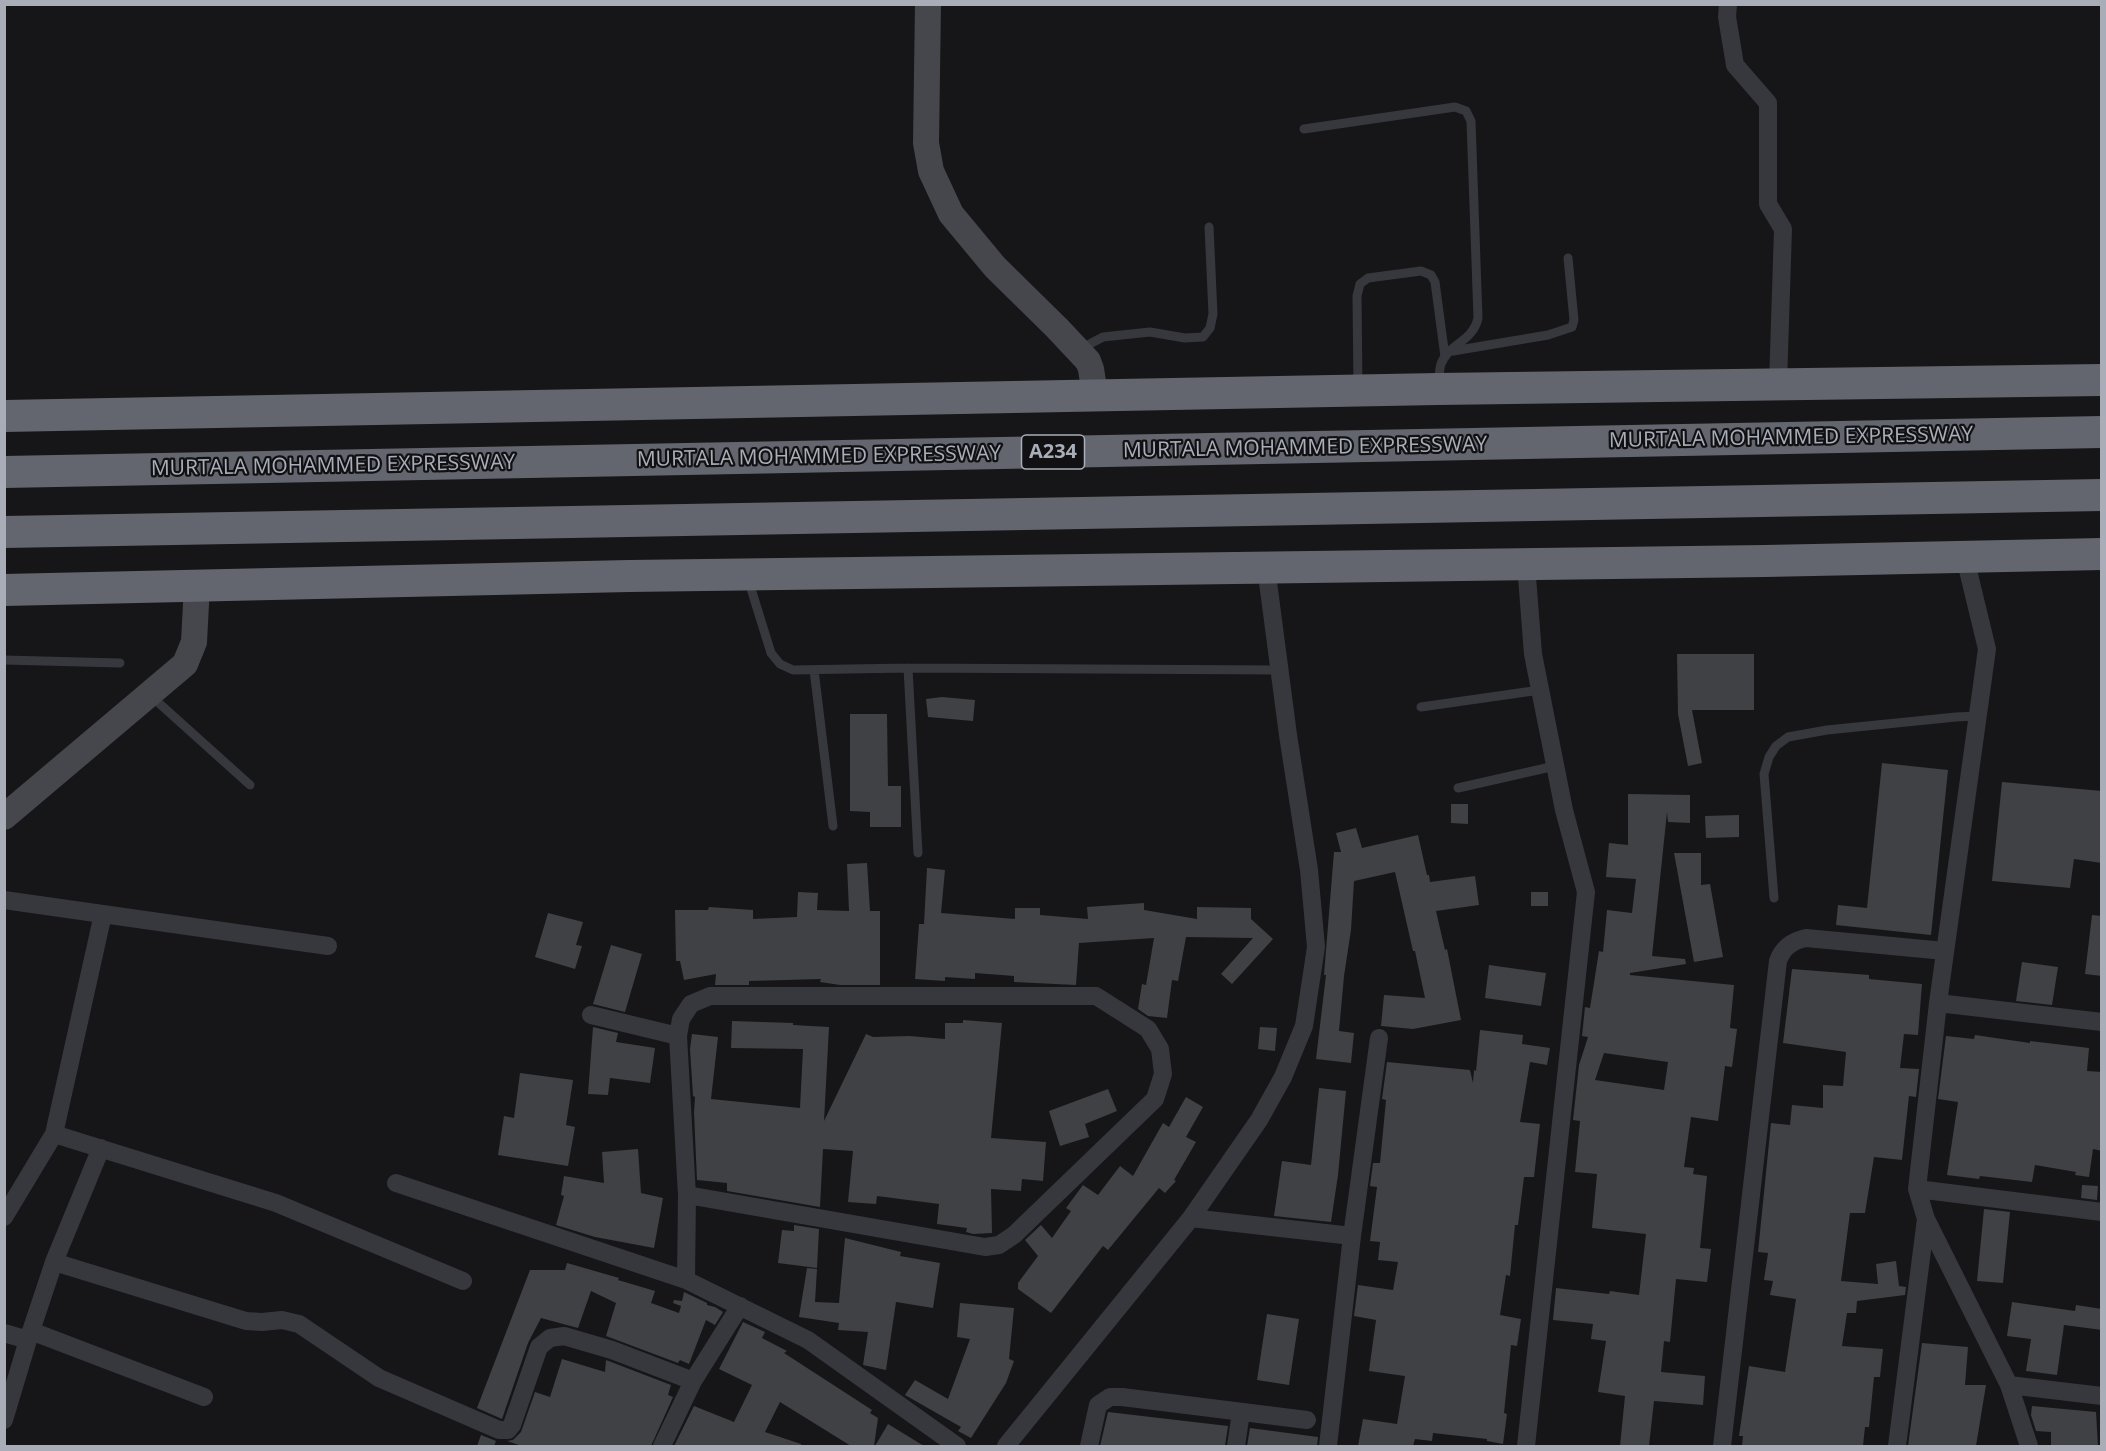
<!DOCTYPE html>
<html>
<head>
<meta charset="utf-8">
<style>
  body { margin:0 }
  #map { position:relative; width:2106px; height:1451px; overflow:hidden; background:#161618; font-family:"Open Sans",sans-serif }
  canvas { display:block }
  .frame { position:absolute; inset:0; border:6px solid #a8adb8; pointer-events:none }
</style>
</head>
<body>
<div id="map">
<canvas width="2106" height="1451"></canvas>
<div class="frame"></div>
</div>
<script>
const c = document.querySelector('canvas').getContext('2d');
c.lineJoin = 'round';
function paint(path, color) { c.fillStyle = color; c.fill(path, 'evenodd'); }
function stroke(path, color, width, dash) { c.strokeStyle = color; c.lineWidth = width; c.lineCap = dash ? 'butt' : 'round'; c.setLineDash(dash || []); c.stroke(path); }
function label(font, color, halo, rows, align = 'center') {
  c.font = font + ' "Open Sans",sans-serif'; c.lineWidth = 4.5; c.setLineDash([]); c.textBaseline = 'middle'; c.strokeStyle = halo; c.fillStyle = color; for (const [text, x, y, turn = 0] of rows) {
    c.save(); c.translate(x, y); c.rotate((+turn || 0) * Math.PI / 180); c.textAlign = isNaN(turn) ? turn : align; if (halo) c.strokeText(text, 0, 0); c.fillText(text, 0, 0); c.restore();
  }
}
paint(new Path2D(`
  M1677,654H1754V710H1692L1702,763L1688,766L1678,714Z
  M942,697L975,700L973,721L928,717L926,699Z
  M850,714H887L888,786H901V827H870V812L850,811Z
  M1882,763L1948,770L1931,935L1836,925L1838,905L1867,908Z
  M2002,782L2102,791V863L2074,859L2070,888L1992,881Z
  M1628,794L1690,795V823L1668,822L1667,812L1652,956L1685,959L1686,964L1630,973V975L1734,985L1730,1028L1737,1029L1732,1067L1725,1066L1718,1121L1691,1117L1684,1167L1694,1168L1693,1174L1707,1176L1700,1248L1711,1249L1707,1282L1676,1279L1670,1342L1664,1341L1661,1372L1705,1376L1703,1405L1654,1401L1649,1446H1620L1625,1396L1598,1392L1606,1341L1591,1339L1593,1324L1553,1320L1556,1288L1609,1294L1610,1291L1639,1295L1646,1234L1592,1228L1597,1174L1575,1172L1580,1121L1573,1120L1579,1065L1588,1037L1582,1036L1585,1007L1590,1008L1599,951L1603,952L1607,910L1632,913L1636,879L1606,877L1609,843L1628,845ZM1604,1053L1668,1062L1664,1090L1595,1080Z
  M1451,804H1468V824L1451,823Z
  M1739,815V837L1706,838L1705,816Z
  M1356,828L1362,848L1418,835L1427,875H1429L1430,882L1475,876L1479,905L1436,911L1445,950L1447,949L1461,1020L1413,1029L1381,1026L1384,995L1425,998L1415,951H1413L1395,872L1354,881L1351,930L1344,976L1339,1031L1354,1033L1351,1063L1316,1059L1326,975H1324L1334,852H1341L1336,833Z
  M1674,853H1701V885L1710,884L1723,957L1694,962Z
  M867,863L870,911H880V985H840L820,982L821,979L749,981V985H715L716,974L684,980L680,961H676L675,910H708L709,907L753,910V919L797,917L798,892L818,893L817,910L849,911L847,864Z
  M927,868L945,870L941,913L1015,919V908H1040V915L1088,919L1087,907L1144,903V910L1197,919V907L1251,908V919L1273,939L1232,984L1221,974L1253,938L1186,937L1178,981L1172,980L1167,1018L1148,1016L1138,1009L1142,984L1146,985L1154,938L1079,943L1076,985L1014,982V976L975,973V979L945,977V981L915,979L919,924H924Z
  M1531,892H1548V906H1531Z
  M548,913L583,922L576,945L582,946L575,969L535,957Z
  M2092,915L2102,916V976L2085,974Z
  M611,945L642,954L625,1012L593,1004Z
  M2022,962L2058,967L2052,1005L2016,1001Z
  M1489,965L1546,973L1541,1006L1485,998Z
  M1792,969L1869,975V979L1922,984L1918,1035L1904,1034L1900,1068L1919,1069L1916,1097L1909,1096L1902,1160L1874,1157L1865,1213H1850L1841,1281L1878,1284L1876,1264L1896,1261L1899,1286L1906,1287L1905,1295L1857,1301L1856,1313H1847L1842,1346L1883,1349L1880,1377H1874L1869,1427H1865L1863,1446H1742L1743,1436H1739L1749,1366L1785,1372L1796,1299L1770,1295L1773,1281L1764,1280L1768,1253L1758,1252L1771,1123L1790,1125L1792,1105L1823,1108V1085L1843,1086L1846,1052L1783,1043Z
  M963,1020L1002,1023L991,1138L1046,1142L1043,1181L1022,1179L1021,1191L991,1189L992,1233L973,1234L966,1232L967,1228L937,1224L939,1204L877,1196L876,1204L848,1202L853,1151L823,1149L820,1207L727,1191V1183L697,1180L694,1113L695,1097L693,1096L690,1049L692,1034L718,1037L711,1099L800,1108L803,1049L731,1048L732,1021L793,1023V1025L829,1027L824,1121L866,1034L873,1037L909,1036L945,1039V1023H963Z
  M593,1027L618,1033L616,1042L655,1048L650,1083L610,1078L608,1095L588,1094Z
  M1260,1027L1277,1028L1275,1051L1258,1049Z
  M1480,1030L1523,1035L1522,1044L1550,1048L1547,1065L1530,1062L1520,1122L1540,1124L1534,1177H1524L1518,1225H1515L1510,1276L1506,1275L1500,1315L1521,1319L1517,1346L1511,1345L1504,1413L1507,1414L1503,1444L1487,1441V1439L1433,1433L1432,1441L1415,1439L1413,1446H1358L1363,1419L1397,1424L1405,1376L1369,1371L1376,1320L1354,1316L1358,1285L1393,1290L1398,1262L1378,1260L1380,1242L1370,1241L1377,1187L1370,1186L1373,1163H1380L1386,1100L1382,1099L1387,1062L1470,1070L1473,1083L1474,1070L1476,1071Z
  M1975,1035L2030,1043V1041L2089,1048L2087,1071L2102,1072V1151L2093,1149L2089,1177L2075,1175L2076,1172L2035,1165L2032,1182L1980,1176L1979,1179L1947,1175L1958,1102L1938,1099L1946,1036L1974,1039Z
  M520,1073L573,1080L566,1125L575,1127L568,1166L498,1155L504,1116L514,1118Z
  M1319,1088L1346,1091L1338,1175L1331,1222L1274,1216L1282,1161L1311,1165Z
  M1108,1089L1117,1111L1085,1124L1089,1137L1060,1146L1049,1111Z
  M1186,1097L1203,1107L1186,1137L1196,1142L1174,1180L1176,1181L1165,1193L1159,1188L1108,1250L1103,1246L1051,1313L1018,1289V1283L1038,1256L1025,1240L1041,1225L1052,1238L1071,1211L1066,1208L1083,1185L1098,1195L1120,1166L1133,1176L1163,1123L1169,1127Z
  M638,1149L641,1193L663,1198L654,1248L595,1237L556,1225L564,1196L561,1195L564,1176L604,1183L602,1152Z
  M2082,1185L2098,1186L2097,1200L2081,1198Z
  M1984,1209L2010,1212L2003,1283L1977,1281Z
  M794,1225L819,1229L817,1268L778,1263L782,1230L794,1231Z
  M845,1238L901,1252L900,1256L940,1263L933,1308L896,1302L886,1370L863,1365L868,1332L838,1330L839,1323L799,1317L807,1268L817,1269L815,1302L839,1303Z
  M567,1263L619,1278L618,1280L655,1291L651,1303L679,1313L681,1306L673,1303L674,1300L682,1301L684,1292L707,1303V1305L715,1307L723,1312L715,1325L706,1320L689,1364L680,1360L678,1363L606,1336L616,1303L591,1291L578,1328L541,1318L528,1343L502,1419L477,1408L530,1270H565Z
  M2012,1302L2075,1311L2076,1305L2102,1309V1330L2064,1325L2057,1375L2026,1371L2031,1339L2007,1336Z
  M960,1303L1014,1308L1009,1359L1014,1361L1006,1383L971,1438L958,1431L961,1427L905,1395L915,1380L948,1399L970,1339L957,1337Z
  M1267,1314L1299,1319L1289,1385L1257,1380Z
  M743,1322L765,1332L762,1338L787,1351L784,1353L872,1410L870,1413L878,1418L874,1446H851L780,1402L765,1432L801,1444V1446H674L694,1406L734,1422L752,1385L719,1369Z
  M1922,1343L1968,1347L1965,1385H1986L1976,1446H1908Z
  M562,1359L605,1372L606,1360L671,1385L668,1395L673,1397L651,1446H522L507,1441L513,1440L521,1432L535,1392L550,1397Z
  M2032,1406L2096,1412L2098,1446H2051V1432L2036,1431L2031,1415Z
  M1108,1412L1228,1426L1225,1446H1100Z
  M888,1424L924,1446H875Z
  M1250,1428L1318,1437L1317,1446H1247Z
  M481,1435L496,1441L494,1446H477Z`), '#404145');
stroke(new Path2D(`
  M1304,129L1455,107L1466,111L1471,121L1478,318C1473,342 1448,344 1441,364C1439,370 1439,377 1439,383
  M1080,349L1103,337L1150,332L1185,338L1203,337L1210,328L1213,314L1209,227
  M1453,351L1548,335L1572,327L1574,320L1568,258
  M1358,387L1357,296L1360,284L1368,278L1421,271L1431,275L1435,282L1445,357
  M748,579L771,653L780,664L793,670L908,668L1279,670
  M4,660L120,663
  M908,668L918,853
  M814,670L833,826
  M151,696L250,785
  M1421,707L1540,690
  M1458,788L1555,766
  M1774,898L1764,774L1769,757L1776,746L1788,737L1827,730L1956,717L1978,716`), '#37383d', 9);
stroke(new Path2D(`
  M1728,4L1727,17L1735,65L1768,103V204L1783,229L1778,384
  M4,900L328,946
  M103,914L54,1134L276,1203L463,1281
  M1938,1003L2102,1022
  M591,1015L678,1036
  M396,1183L686,1280L808,1340L957,1446
  M1917,1189L2102,1212
  M4,1217L54,1134
  M1191,1218L1352,1236
  M1926,1219L2009,1385L2029,1446
  M54,1262L246,1321L262,1322L282,1320L299,1324L379,1378L499,1430H508L512,1425L539,1347L550,1338L564,1336L612,1350L693,1381
  M686,1280L687,1195L678,1036L681,1019L691,1004L710,996H1096L1148,1029L1160,1049L1163,1074L1155,1099L1014,1235L999,1245L985,1247L687,1195
  M31,1331L204,1397
  M4,1333L28,1340
  M2009,1385L2102,1396
  M4,1420L28,1340L54,1262L101,1148
  M662,1446L693,1381L740,1306
  M1006,1446L1191,1218L1259,1120L1283,1077L1304,1026L1316,947L1309,870L1288,735L1266,567
  M1089,1446L1098,1405L1110,1397H1122L1307,1420
  M1236,1446L1241,1412
  M1328,1446L1352,1236L1379,1038
  M1526,1446L1586,892L1564,810L1533,654L1526,564
  M1722,1446L1778,961C1783,947 1792,941 1806,938L1945,951
  M1897,1446L1926,1219L1917,1189L1938,1003L1987,649L1965,558`), '#37383d', 18);
stroke(new Path2D(`
  M928,4L926,143L931,171L951,214L995,267L1057,328L1088,361L1091,369L1095,395
  M4,817L185,664L194,642L197,585`), '#45474d', 26);
stroke(new Path2D(`
  M4,416L1438,389L2102,380
  M4,472L2102,432
  M4,532L2102,495
  M4,590L629,576L1765,561L2102,554`), '#63666e', 32);
for (const [x, y, w] of [
  [1053,452,63]
]) { const box = new Path2D(); box.roundRect(x - w / 2, y - 17, w, 34, 4.5); c.fillStyle = '#111113'; c.fill(box); stroke(box, '#a8adb8', 1.5); }
label('bold 20px', '#a8adb8', null, [
  ["A234",1053,452]
]);
label('21px', '#a8adb8', '#111113', [
  ["MURTALA MOHAMMED EXPRESSWAY",1791,438,-1],
  ["MURTALA MOHAMMED EXPRESSWAY",1305,448,-1],
  ["MURTALA MOHAMMED EXPRESSWAY",819,457,-1],
  ["MURTALA MOHAMMED EXPRESSWAY",333,466,-1]
]);
</script>
</body>
</html>
